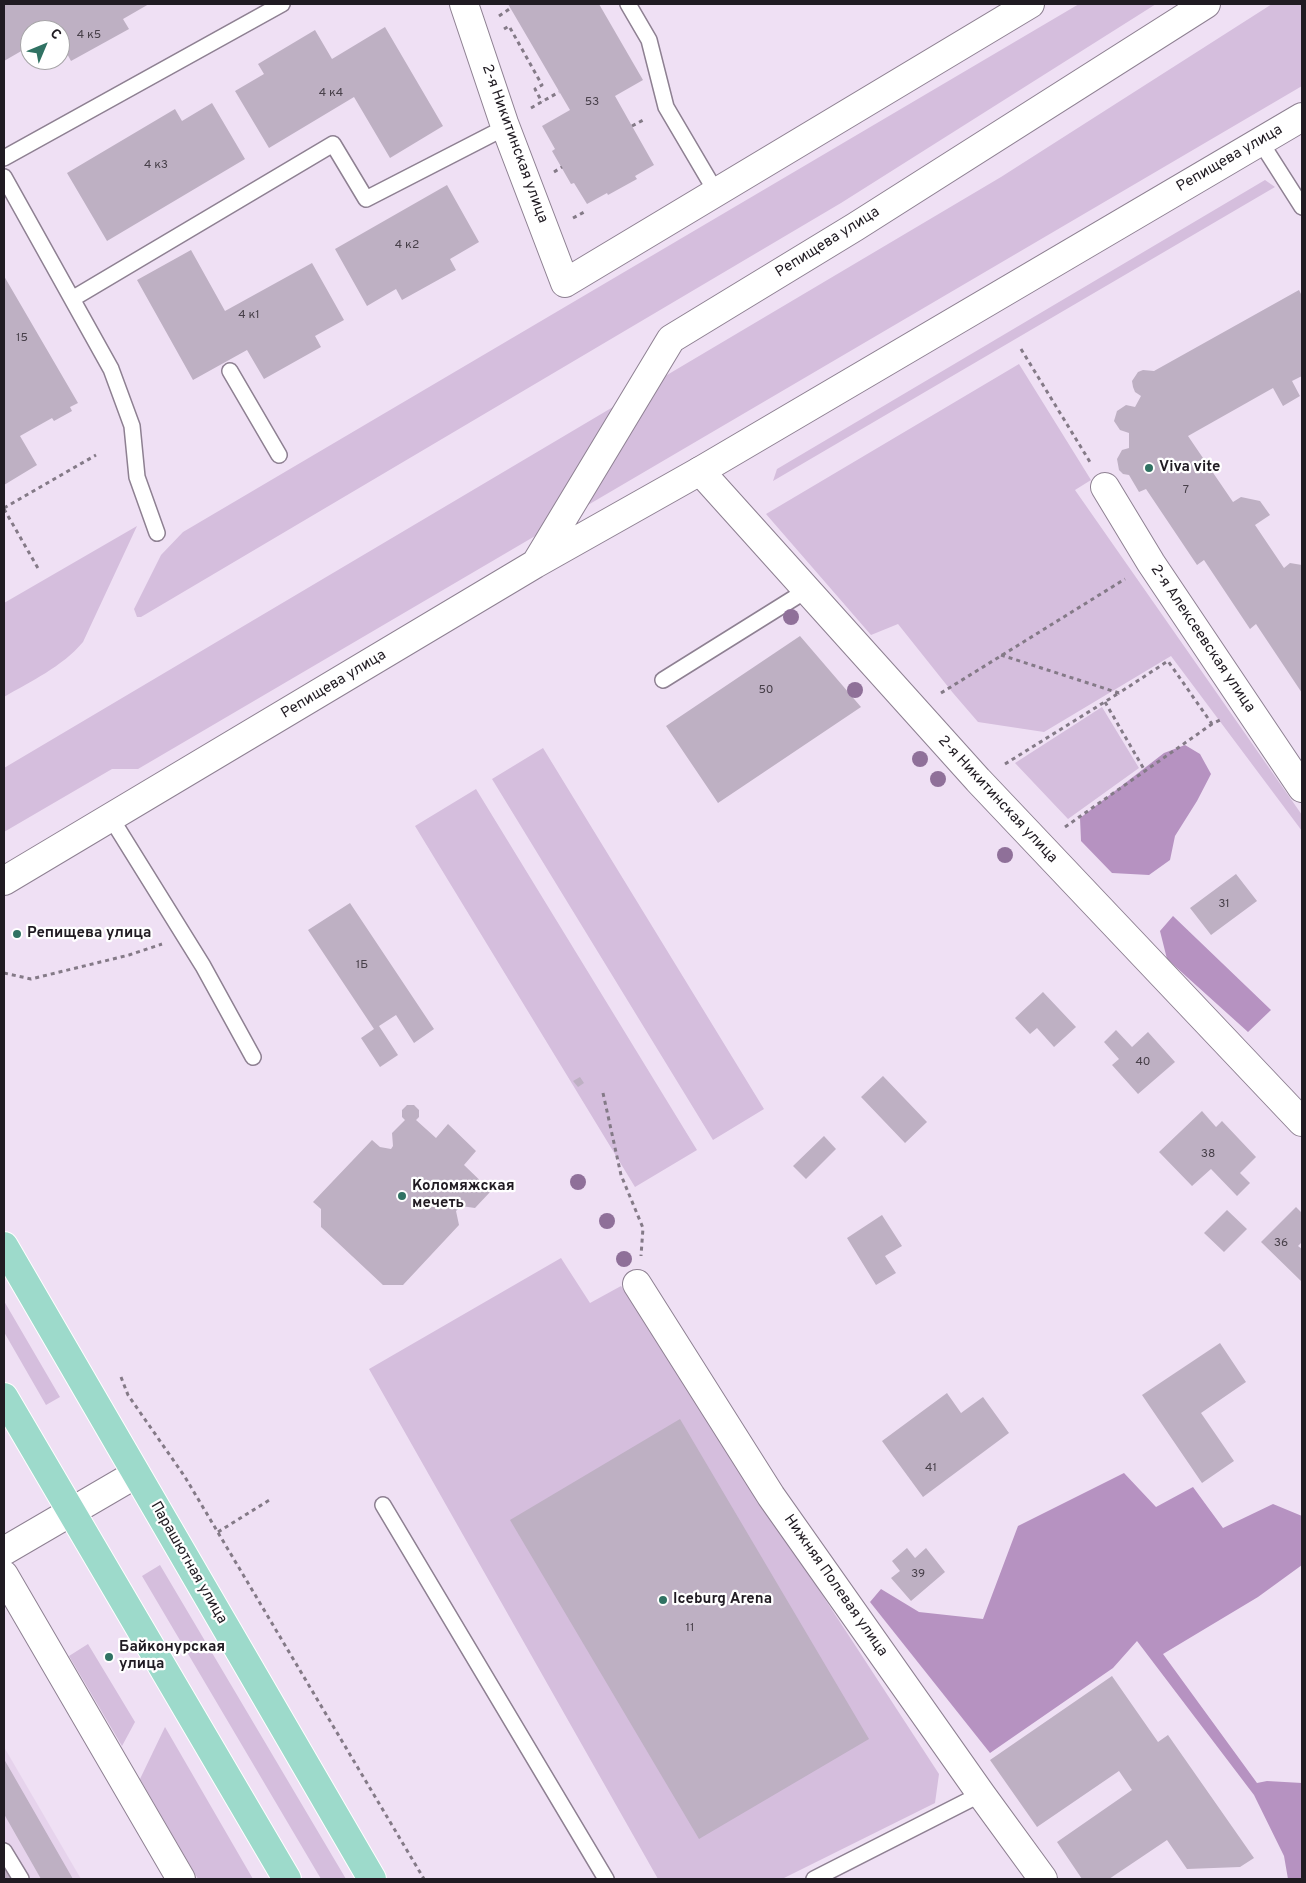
<!DOCTYPE html>
<html>
<head>
<meta charset="utf-8">
<style>
  body { margin:0 }
  #map { position:relative; width:1306px; height:1883px; overflow:hidden; background:#efe0f4; font-family:Overpass,sans-serif }
  canvas { display:block }
  .frame { position:absolute; inset:0; border:5px solid #201b22; pointer-events:none }
  .north { position:absolute; left:20px; top:20px; width:50px; height:50px; box-sizing:border-box; background:#fff; border:1px solid #a6a4a7; border-radius:50%; rotate:45deg; font-size:14px; font-weight:700; line-height:20px; text-align:center; color:#201b22 }
  .north::after { content:''; display:block; margin:auto; width:18px; height:22px; background:#307263; clip-path:polygon(50% 0,100% 100%,50% 72%,0 100%) }
</style>
</head>
<body>
<div id="map">
<canvas width="1306" height="1883"></canvas>
<div class="frame"></div>
<div class="north">С</div>
</div>
<script>
const c = document.querySelector('canvas').getContext('2d');
c.lineJoin = 'round';
function paint(path, color) { c.fillStyle = color; c.fill(path, 'evenodd'); }
function stroke(path, color, width, dash) { c.strokeStyle = color; c.lineWidth = width; c.lineCap = dash ? 'butt' : 'round'; c.setLineDash(dash || []); c.stroke(path); }
function label(font, color, halo, rows, align = 'center') {
  c.font = font + ' Overpass,sans-serif'; c.lineWidth = 4.5; c.setLineDash([]); c.textBaseline = 'middle'; c.strokeStyle = halo; c.fillStyle = color; for (const [text, x, y, turn = 0] of rows) {
    c.save(); c.translate(x, y); c.rotate((+turn || 0) * Math.PI / 180); c.textAlign = isNaN(turn) ? turn : align; if (halo) c.strokeText(text, 0, 0); c.fillText(text, 0, 0); c.restore();
  }
}
paint(new Path2D(`
  M4,1747L81,1879H4Z`), '#e6d3ec');
paint(new Path2D(`
  M1079,4H1156L841,203L141,617H137L134,609L161,555L183,532Z
  M1272,4H1302V86L138,769H112L4,832V768L1001,177Z
  M1265,180L1275,187L773,481L777,469Z
  M1019,364L1091,480L1075,490L1302,815V831L1171,656L1044,732L978,722L953,693L898,624L871,635L766,514Z
  M137,526L83,642C62,667 31,681 4,697V603Z
  M1102,707L1139,768L1068,819L1015,763Z
  M543,748L764,1109L713,1140L492,779Z
  M476,789L697,1150L635,1187L415,826Z
  M561,1258L590,1303L621,1286L939,1774L935,1803L782,1879H658L369,1369Z
  M4,1301L60,1397L46,1405L4,1332Z
  M160,1565L346,1879H321L142,1576Z
  M88,1644L135,1722L122,1746L69,1656Z
  M165,1727L253,1879H198L140,1779Z`), '#d5bedd');
paint(new Path2D(`
  M1185,745L1200,754L1211,774L1197,801L1175,836L1170,860L1149,875L1112,873L1081,841L1080,818L1164,753Z
  M1173,916L1271,1010L1248,1032L1167,959L1160,931Z
  M1124,1473L1156,1507L1193,1487L1223,1528L1273,1504L1302,1516V1565L1258,1597L1163,1654L1257,1783L1267,1781L1302,1783V1879H1288L1284,1856L1254,1795L1137,1641L1113,1668L990,1753L870,1602L881,1589L919,1612L983,1619L1018,1526Z`), '#b692c1');
paint(new Path2D(`
  M4,4H149L123,19L129,29L71,61L60,41V30H30V46L4,61Z
  M508,4H599L643,80L615,96L654,165L635,176L637,179L608,195L607,193L587,204L574,183L571,184L552,151L555,149L542,126L570,110Z
  M385,27L443,126L390,158L354,97L269,148L235,91L264,74L258,64L315,30L332,59Z
  M212,103L245,159L107,241L67,173L175,109L182,121Z
  M447,185L479,242L450,259L456,270L402,300L396,289L367,306L335,249Z
  M191,250L225,311L312,263L344,320L315,336L321,347L264,379L247,350L193,380L137,280Z
  M4,276L78,403L70,407L72,411L54,421L52,418L20,436L37,465L4,485Z
  M1299,290L1302,296V376L1292,381L1300,396L1283,406L1273,388L1188,436L1233,502L1241,497L1260,501L1270,515L1255,525L1284,568L1290,563L1302,565V693L1256,624L1250,629L1204,560L1197,565L1146,489L1139,492L1129,475L1123,474L1119,470L1117,459L1122,450L1129,448V433L1120,430L1114,421L1117,411L1126,405L1135,407L1141,396L1135,392L1133,387L1132,381L1138,372L1143,370L1154,371Z
  M800,636L861,707L718,803L666,726Z
  M1236,874L1257,901L1211,935L1190,908Z
  M350,903L434,1029L414,1043L396,1015L379,1026L398,1055L380,1067L361,1038L374,1029L308,930Z
  M1043,992L1076,1027L1054,1047L1037,1028L1030,1034L1015,1018Z
  M1116,1030L1132,1047L1148,1032L1175,1062L1138,1094L1112,1065L1119,1059L1104,1042Z
  M883,1076L927,1122L905,1143L861,1097Z
  M580,1077L584,1083L578,1087L573,1081Z
  M407,1105H414L419,1110V1117L416,1120L436,1138L448,1124L476,1151L464,1165L491,1191L475,1208L461,1206L456,1211L459,1225L403,1285H383L321,1227V1209L313,1202L372,1140L380,1147L391,1149L393,1146L392,1133L405,1120L402,1117V1110Z
  M1202,1111L1216,1127L1222,1121L1256,1157L1240,1173L1250,1183L1237,1196L1211,1169L1192,1186L1159,1152Z
  M824,1136L836,1149L806,1179L793,1166Z
  M1296,1207L1302,1213V1242L1298,1246L1302,1249V1282L1261,1242Z
  M1227,1210L1247,1229L1224,1252L1204,1233Z
  M882,1215L902,1246L885,1256L896,1273L876,1285L847,1238Z
  M1220,1343L1246,1382L1201,1413L1234,1461L1202,1483L1142,1395Z
  M947,1393L961,1413L983,1397L1009,1433L923,1497L882,1441Z
  M680,1419L869,1739L699,1839L510,1520Z
  M907,1548L915,1558L926,1548L945,1572L911,1601L891,1578L900,1571L892,1561Z
  M1112,1676L1158,1742L1168,1735L1254,1858L1240,1867L1187,1869L1167,1840L1109,1879H1082L1057,1842L1132,1790L1119,1771L1037,1827L990,1760Z
  M4,1759L73,1879H41L4,1814Z
  M4,1865L12,1879H4Z`), '#beb0c3');
const lane = new Path2D(`
  M628,4L649,40L666,107L716,192
  M1260,141L1302,207
  M4,158L282,4
  M4,177L111,369L132,426L137,477L157,533
  M72,299L333,144L366,199L506,127
  M230,371L279,455
  M663,680L807,590
  M111,818L203,966L253,1057
  M383,1505L606,1879
  M4,1851L21,1879
  M814,1879L981,1794`);
const street = new Path2D(`
  M464,4L504,123L565,283L1030,4
  M700,471L978,780L1302,1122
  M1105,487L1151,563L1302,788
  M637,1284L771,1496L981,1794L1043,1879
  M4,1551L136,1474
  M4,1575L181,1879`);
const secondary = new Path2D(`
  M536,563L671,339L855,227L1206,4
  M4,881L535,564L700,471L1302,117`);
const primary = new Path2D(`
  M4,1246L372,1879
  M4,1397L287,1879`);
stroke(lane, '#8e8092', 18);
stroke(street, '#8e8092', 30);
stroke(secondary, '#8e8092', 30);
stroke(primary, '#fff', 30);
stroke(new Path2D(`
  M499,16L511,8
  M504,29L509,26L542,85L535,89L542,102
  M531,108L559,92
  M632,126L645,119
  M554,172L562,167
  M573,218L586,211
  M1021,349L1090,462
  M4,508L96,455
  M4,509L39,570
  M1001,655L1119,693L1168,661L1212,724L1220,720
  M941,693L1125,579
  M1105,702L1145,771
  M1005,764L1119,693
  M1065,827L1212,724
  M4,973L31,979L129,955L162,944
  M603,1093L621,1175L643,1228L641,1256
  M121,1377L128,1395L185,1477L424,1879
  M218,1532L271,1499`), '#847a87', 3, [4, 4]);
stroke(lane, '#fff', 15);
stroke(street, '#fff', 28);
stroke(secondary, '#fff', 28);
stroke(primary, '#9ddacb', 28);
c.fillStyle = '#8f7099';
for (const [x, y] of [
  [791,617],
  [855,690],
  [920,759],
  [938,779],
  [1005,855],
  [578,1182],
  [607,1221],
  [624,1259]
]) { c.beginPath(); c.arc(x, y, 8, 0, 2 * Math.PI); c.fill(); }
for (const [x, y, r, color] of [
  [1149,468,5,"#307263"],
  [17,934,5,"#307263"],
  [402,1196,5,"#307263"],
  [663,1600,5,"#307263"],
  [109,1657,5,"#307263"]
]) { const dot = new Path2D(); dot.arc(x, y, r, 0, 2 * Math.PI); c.fillStyle = color; c.fill(dot); stroke(dot, '#fff', 2); }
label('12px', '#48404a', null, [
  ["4 к5",89,36],
  ["4 к4",331,94],
  ["53",592,103],
  ["4 к3",156,166],
  ["4 к2",407,246],
  ["4 к1",249,316],
  ["15",22,339],
  ["7",1186,491],
  ["50",766,691],
  ["31",1224,905],
  ["1Б",362,966],
  ["40",1143,1063],
  ["38",1208,1155],
  ["36",1281,1244],
  ["41",931,1469],
  ["39",918,1575],
  ["11",690,1629]
]);
label('15px', '#201b22', '#fff', [
  ["2-я Никитинская улица",514,144,70],
  ["Репищева улица",1230,159,-30],
  ["Репищева улица",828,243,-32],
  ["2-я Алексеевская улица",1202,639,56],
  ["Репищева улица",334,685,-31],
  ["2-я Никитинская улица",997,800,47],
  ["Парашютная улица",188,1563,60],
  ["Нижняя Полевая улица",835,1586,55]
]);
label('bold 15px', '#201b22', '#fff', [
  ["Viva vite",1159,468],
  ["Репищева улица",27,934],
  ["Коломяжская",412,1187],
  ["мечеть",412,1204],
  ["Iceburg Arena",673,1600],
  ["Байконурская",119,1648],
  ["улица",119,1665]
], 'left');
</script>
</body>
</html>
